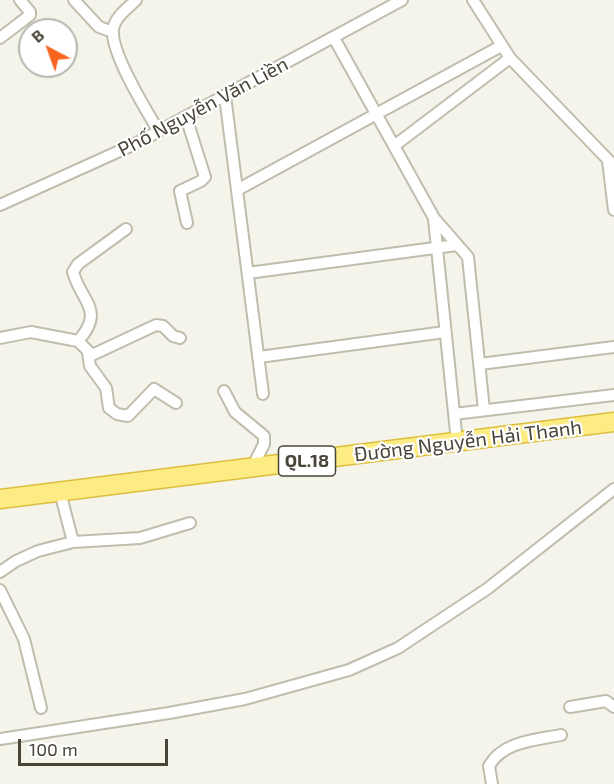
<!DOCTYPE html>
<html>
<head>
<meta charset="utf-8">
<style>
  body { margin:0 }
  #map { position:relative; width:614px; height:784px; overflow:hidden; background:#f5f4ea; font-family:"Exo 2",sans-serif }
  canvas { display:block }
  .north { position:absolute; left:18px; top:18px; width:60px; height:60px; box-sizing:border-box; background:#fff; border:2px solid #b6b5af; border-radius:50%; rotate:319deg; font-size:16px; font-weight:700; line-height:24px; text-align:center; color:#494538 }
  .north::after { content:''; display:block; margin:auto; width:21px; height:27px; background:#f8651e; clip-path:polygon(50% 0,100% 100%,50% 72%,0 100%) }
  .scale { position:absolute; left:18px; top:739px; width:150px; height:27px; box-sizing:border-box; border:3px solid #494538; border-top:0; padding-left:8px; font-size:18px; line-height:21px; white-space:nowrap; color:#494538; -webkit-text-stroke:4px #fff; paint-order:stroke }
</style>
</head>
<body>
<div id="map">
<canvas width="614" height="784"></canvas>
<div class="north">B</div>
<div class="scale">100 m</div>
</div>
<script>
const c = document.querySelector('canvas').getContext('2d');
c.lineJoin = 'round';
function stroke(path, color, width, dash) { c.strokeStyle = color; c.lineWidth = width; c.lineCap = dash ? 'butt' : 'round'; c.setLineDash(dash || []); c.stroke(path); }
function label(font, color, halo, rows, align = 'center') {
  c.font = font + ' "Exo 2",sans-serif'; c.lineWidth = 4.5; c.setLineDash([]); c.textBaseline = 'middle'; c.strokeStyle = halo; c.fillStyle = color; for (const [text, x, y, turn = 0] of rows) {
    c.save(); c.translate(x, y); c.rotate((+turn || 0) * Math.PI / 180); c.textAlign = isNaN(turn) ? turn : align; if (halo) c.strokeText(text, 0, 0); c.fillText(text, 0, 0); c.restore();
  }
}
const minor = new Path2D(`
  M74,0L99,27L113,32
  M136,0C128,8 115,17 113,29C110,52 146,110 158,130
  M473,0L510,58L614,166
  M0,38L30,15V12L20,0
  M334,38L434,218L468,257L484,410
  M225,96L263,394
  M186,117L205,177L201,181L180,191L187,223
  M394,146L510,58
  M608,161L614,210
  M237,190L501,46
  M0,205L135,144L402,0
  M434,219L457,442
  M248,273L457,245
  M0,338L31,332L78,341L92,355L156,325L163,326L173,336L180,338
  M78,341C106,310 81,302 73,272L78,264L126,229
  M88,353L90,366L106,388L109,408L117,414L128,416L154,389L176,403
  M259,357L445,332
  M480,364L614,347
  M224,391L235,412L264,436V444L252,468
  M454,414L614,395
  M60,492L73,542
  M0,572L16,561L38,551L73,542L140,538L190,523
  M0,590L24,639L41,708
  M570,707L606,701L614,707
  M0,739L169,713L245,699L349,670L398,648L487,589L614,489
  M492,784L489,766C503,741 536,740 561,735`);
const trunk = new Path2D(`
  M0,499L614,422`);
stroke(minor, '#c1bdad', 14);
stroke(trunk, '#ddbe3c', 21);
stroke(minor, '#fff', 10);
stroke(trunk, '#fdec84', 18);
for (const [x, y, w] of [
  [307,461,57]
]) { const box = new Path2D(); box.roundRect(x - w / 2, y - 15, w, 30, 4.5); c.fillStyle = '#fff'; c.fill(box); stroke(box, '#494538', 1.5); }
label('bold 18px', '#494538', null, [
  ["QL.18",307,461]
]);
label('20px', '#494538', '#fff', [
  ["Phố Nguyễn Văn Liền",203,107,-28],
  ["Đường Nguyễn Hải Thanh",468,441,-7]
]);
</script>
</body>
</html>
